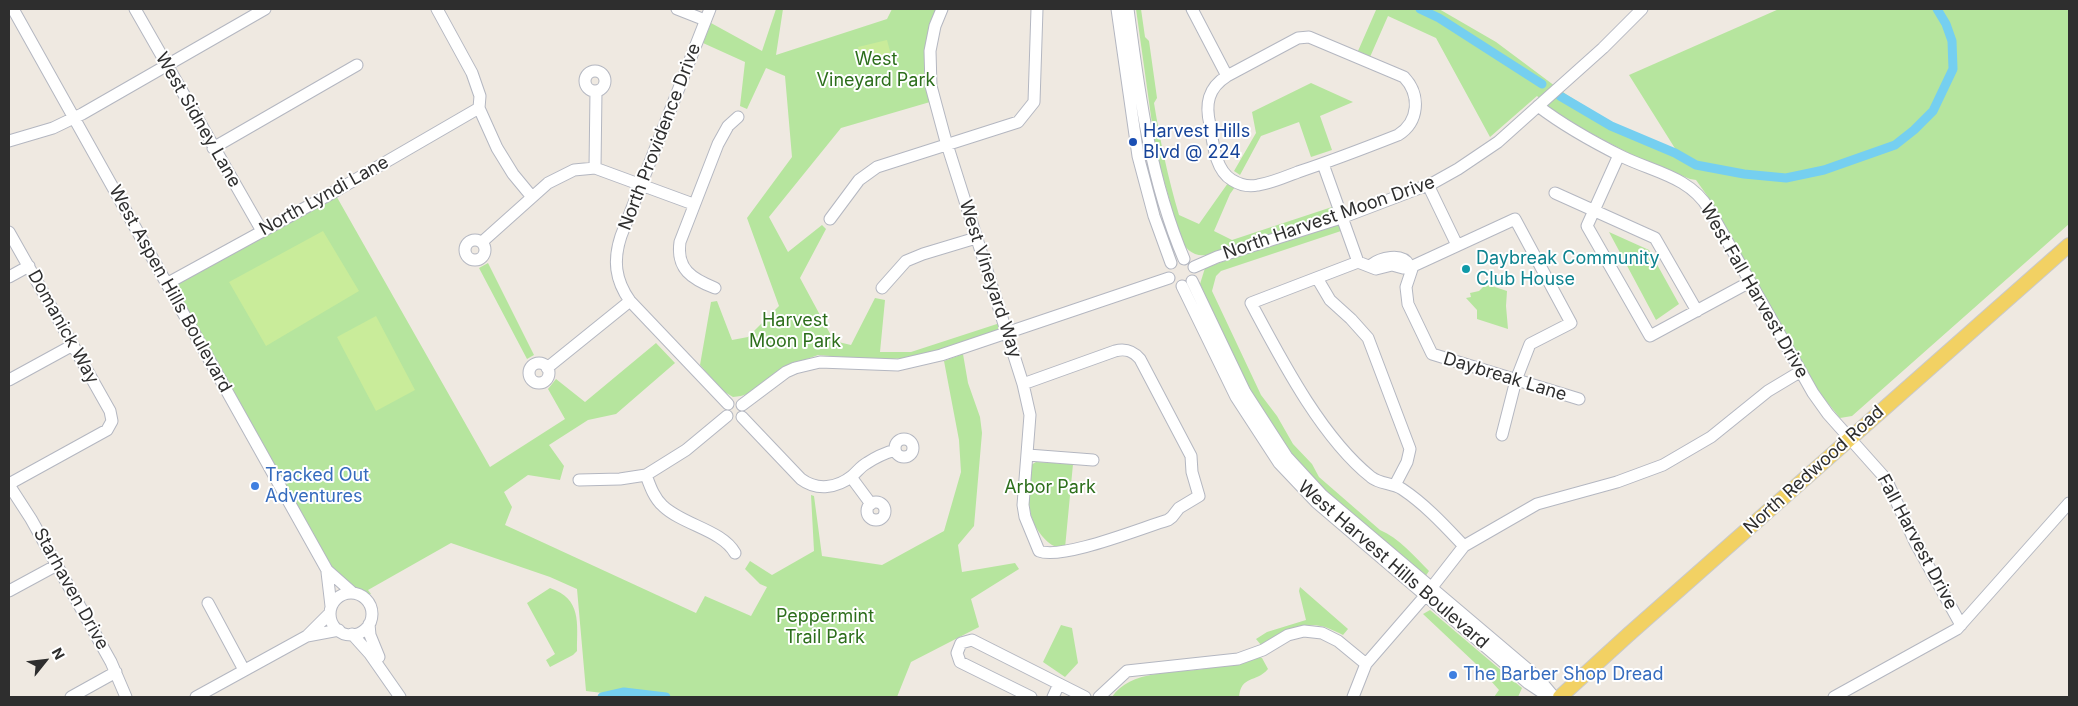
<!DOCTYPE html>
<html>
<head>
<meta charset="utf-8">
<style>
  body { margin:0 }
  #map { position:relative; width:2078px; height:706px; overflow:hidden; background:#efe9e1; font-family:Inter,sans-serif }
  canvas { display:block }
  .frame { position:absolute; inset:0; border:10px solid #2e2e2e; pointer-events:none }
  .north { position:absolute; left:20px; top:636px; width:50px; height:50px; -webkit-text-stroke:4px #fff; paint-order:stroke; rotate:61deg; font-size:14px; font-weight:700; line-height:20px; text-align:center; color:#2e2e2e }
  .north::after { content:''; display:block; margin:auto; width:18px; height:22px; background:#2e2e2e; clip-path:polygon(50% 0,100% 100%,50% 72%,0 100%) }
</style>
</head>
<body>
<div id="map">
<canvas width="2078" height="706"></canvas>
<div class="frame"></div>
<div class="north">N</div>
</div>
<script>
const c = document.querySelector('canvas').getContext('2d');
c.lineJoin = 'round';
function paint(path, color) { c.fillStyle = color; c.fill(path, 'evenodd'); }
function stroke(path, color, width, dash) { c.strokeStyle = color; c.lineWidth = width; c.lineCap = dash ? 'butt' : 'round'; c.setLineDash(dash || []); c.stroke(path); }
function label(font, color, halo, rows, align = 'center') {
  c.font = font + ' Inter,sans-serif'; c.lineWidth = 4; c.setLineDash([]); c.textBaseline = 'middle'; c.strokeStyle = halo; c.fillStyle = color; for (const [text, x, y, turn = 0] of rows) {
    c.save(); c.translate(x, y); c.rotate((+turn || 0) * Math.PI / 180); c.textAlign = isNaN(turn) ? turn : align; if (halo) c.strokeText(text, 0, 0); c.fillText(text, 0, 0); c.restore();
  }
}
paint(new Path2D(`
  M776,9H783L776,55L887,19L892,9H936C924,40 922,69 930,102L841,128L769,217L788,252L822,225L826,229L800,278L834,341L851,345L875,298L885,300L880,352H911L1000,323V327L996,331L917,357L879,360L818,355L788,366L750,393L741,396L733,397L723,391L700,365L711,302L717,301L732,340L748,337L779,306L747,218L792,157L785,76L766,68L747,109L740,106L745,62L703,43L711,23L762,51Z
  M1136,9H1141L1145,37L1149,41L1157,98L1154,103C1160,140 1168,178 1179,215L1199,224L1228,183L1235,187L1230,194L1214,231L1232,240L1332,207L1336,213L1207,255C1193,257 1185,249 1180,237L1181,234H1179L1156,152Z
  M1373,9H1439L1496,42L1567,95L1606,119L1623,128L1676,150L1629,75L1779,9H2069V224L1852,416L1840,418L1818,391L1711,201L1696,180L1690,179L1634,156L1562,118L1537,96L1490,137L1436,38L1388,16L1370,57L1358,51L1376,10Z
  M1311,83L1353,102L1320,116L1332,150L1311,157L1299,122L1261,136L1240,175L1234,171L1256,133L1252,112Z
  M334,192L490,467L565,419L548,389L556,379L585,402L656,343L675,363L616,414L588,420L549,445L564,466L560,480L528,475L504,492L512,507L505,525L696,613L705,596L751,616L767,587L760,584L745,569L750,561L772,575L814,551L811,495L814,496L822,556L882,565L944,531L961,472L959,440L944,361L963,354L968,383L980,417L982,433L974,526L958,545L962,572L1015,563L1019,569L971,599L979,627L911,662L897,697H635L586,691L577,589L550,577L451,543L368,590L371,594C359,595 346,582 337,576L178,295L176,278Z
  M1333,222L1339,224L1341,231L1221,271L1216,276L1212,291L1261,395L1277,416L1293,444L1312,464L1319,477L1380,530C1399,538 1415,557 1429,571L1425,577L1320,487L1290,455L1256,403L1200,284L1205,268Z
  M1609,232L1649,250L1679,304L1656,320Z
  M488,263L534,355L527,359L479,268Z
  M1486,284L1507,291L1506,306L1508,329L1477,319V310L1466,298L1471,297L1470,293L1479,291Z
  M1036,462L1073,464L1065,548C1054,548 1049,544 1042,536C1024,514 1029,491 1031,465Z
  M1300,587L1348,629L1343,635C1337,632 1331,629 1325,627C1303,620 1279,635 1261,645L1256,639L1267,632L1306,620L1299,591Z
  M550,588C582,599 577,623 577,651L573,655L550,667L546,660L555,654L527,603Z
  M1430,610L1522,688L1518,697H1494L1499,690L1475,663L1423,614Z
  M1061,625L1072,628L1078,663L1065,677L1043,662Z
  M1259,657L1262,658L1268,669C1256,683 1241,675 1239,697H1112C1130,670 1174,673 1203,669L1204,667Z`), '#b6e59e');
paint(new Path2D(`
  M887,40L891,55L862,63L858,47Z
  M323,231L359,291L266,346L229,282Z
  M376,316L415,390L376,411L337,337Z`), '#c9ec9a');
stroke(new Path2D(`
  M1420,9L1439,18L1542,84
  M1560,96L1611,126L1675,153L1696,165L1744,174L1786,178L1824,170L1895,145L1914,130L1933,111L1953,69L1952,41L1946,24L1937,9
  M602,697L624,692L666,697`), '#75cff0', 9);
const minor = new Path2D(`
  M13,9L327,570L353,593
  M135,9L262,231
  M437,9L472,73L480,96L479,108L497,148L513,174L532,197
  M677,9L705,20
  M710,9L621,236C613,260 615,280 630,301L728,404
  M942,9L935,26L930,51L931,86L945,138L1023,384L1030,415L1023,505L1025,517L1039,551C1063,560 1141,528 1168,520L1172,517L1179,508L1199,496L1192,472L1191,456L1140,359C1133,351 1126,348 1115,351L1023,384
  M1117,9L1138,156L1154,216L1171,263
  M1128,9C1139,93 1150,179 1184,259
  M1192,9L1227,76
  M1309,37L1404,77C1421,95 1419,122 1398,135C1365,148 1331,161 1298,172C1285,177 1271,183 1258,185C1249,187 1240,185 1232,180C1215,170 1213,143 1210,125C1205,104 1208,88 1227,76L1298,38Z
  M585 81a10 10 0 1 1 20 0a10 10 0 1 1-20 0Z
  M1538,106C1564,126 1593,142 1623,157C1654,172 1690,177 1709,209L1813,393L1828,414L1886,479L1915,542L1961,625
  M9,141L53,128L82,114L265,9
  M213,148L357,65
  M1619,155L1587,226L1650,336L1748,283
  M1323,164L1358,262
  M595,168L596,91
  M1428,185L1457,245
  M1555,193L1655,238L1697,311
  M830,219L859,180L877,167L1018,122L1034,102L1037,9
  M9,232L110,411L112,421L107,430L9,484
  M465 250a10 10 0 1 1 20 0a10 10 0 1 1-20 0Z
  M482,242L548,183L574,170L595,168L693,204
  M1358,262L1251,303C1281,359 1321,437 1371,477C1379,484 1393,483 1402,489C1426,505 1445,526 1464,546
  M1358,262L1376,269L1392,265L1403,268L1409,265C1402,252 1380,258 1371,265
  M1409,265L1413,266L1515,219L1571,323L1530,344L1516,380L1502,435
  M1413,266L1406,287L1408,304L1432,354L1579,399
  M1194,267L1217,257L1341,218L1433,183L1458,169L1498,142L1603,48L1642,9
  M9,277L29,266
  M1317,278L1330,300L1351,319L1368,338L1410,449L1407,462L1395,485
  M1192,281L1245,392L1287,457L1322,495L1538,678L1554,697
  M168,283L334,192L479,108
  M1182,286L1236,397L1279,463L1316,502L1528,683L1549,697
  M715,288C692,279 676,269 680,242L718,144L728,126L738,117
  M882,288L906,261L923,254L976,238
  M529 373a10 10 0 1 1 20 0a10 10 0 1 1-20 0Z
  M547,368L630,301
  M9,380L73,345
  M742,405L786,372L795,368L820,362L898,365L941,355L1169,278
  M742,417L801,479C817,491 837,488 852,476C857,472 861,466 867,463C876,457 885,453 895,450
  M895 448a9 9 0 1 1 18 0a9 9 0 1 1-18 0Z
  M1028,455L1093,460
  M646,475C650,486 654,498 663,506C683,525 722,530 735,553
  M851,477L871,504
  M579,480L620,479L646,475L686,450L727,416
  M9,485L31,519L111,662L126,697
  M867 511a9 9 0 1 1 18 0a9 9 0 1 1-18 0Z
  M327,572L331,606
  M9,591L57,565
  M330 614a21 21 0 1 1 42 0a21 21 0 1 1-42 0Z
  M208,603L244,670
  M369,624L370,635L379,657
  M352,634L370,654L400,697
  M307,636L330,613
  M71,697L116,672
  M196,697L307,636L339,630
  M1031,697L960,662L957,653L961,643L972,640L1085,697
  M1053,697L1059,684
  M1099,697L1127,671L1238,659L1263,650L1288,635L1304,631L1322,633L1338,641L1366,664
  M1353,697L1366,664L1425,596L1464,546L1537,504L1617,482L1663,465L1711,437L1768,391L1798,373
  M1834,697L1957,629L2069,503`);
const major = new Path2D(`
  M1560,697L1628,635L2069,245`);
stroke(minor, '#b4b7c1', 13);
stroke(major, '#c9c9c9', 16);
stroke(minor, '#fff', 11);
stroke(major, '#f2d163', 14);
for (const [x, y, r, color] of [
  [1133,142,5,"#1a4fb4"],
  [1466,269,5,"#0f9aa8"],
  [255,486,5,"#3f7fe0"],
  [1453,675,5,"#3f7fe0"]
]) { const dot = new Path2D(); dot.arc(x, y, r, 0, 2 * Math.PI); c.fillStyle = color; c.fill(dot); stroke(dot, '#fff', 2); }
label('18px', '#2c6e1b', '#fff', [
  ["West",876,60],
  ["Vineyard Park",876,81],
  ["Harvest",795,321],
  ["Moon Park",795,342],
  ["Arbor Park",1050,488],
  ["Peppermint",825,617],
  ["Trail Park",825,638]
]);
label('18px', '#2e2e2e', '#fff', [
  ["West Sidney Lane",198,120,60],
  ["North Providence Drive",660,137,-69],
  ["North Lyndi Lane",324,196,-29],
  ["North Harvest Moon Drive",1329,218,-19],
  ["West Vineyard Way",990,279,72],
  ["West Aspen Hills Boulevard",170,289,61],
  ["West Fall Harvest Drive",1754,291,60],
  ["Domanick Way",63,327,61],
  ["Daybreak Lane",1505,377,17],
  ["North Redwood Road",1814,470,-42],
  ["Fall Harvest Drive",1917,542,62],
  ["West Harvest Hills Boulevard",1393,565,41],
  ["Starhaven Drive",71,589,61]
]);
label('18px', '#164399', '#fff', [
  ["Harvest Hills",1143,132],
  ["Blvd @ 224",1143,153]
], 'left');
label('18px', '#0d838f', '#fff', [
  ["Daybreak Community",1476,259],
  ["Club House",1476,280]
], 'left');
label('18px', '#366cbe', '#fff', [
  ["Tracked Out",265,476],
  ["Adventures",265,497],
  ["The Barber Shop Dread",1463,675]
], 'left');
</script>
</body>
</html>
